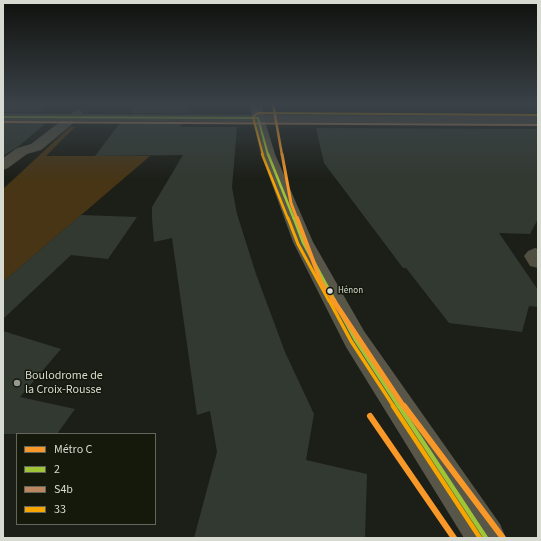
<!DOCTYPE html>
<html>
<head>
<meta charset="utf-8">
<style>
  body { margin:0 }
  #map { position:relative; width:541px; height:541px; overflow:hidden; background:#1c1f18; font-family:"Source Sans 3",sans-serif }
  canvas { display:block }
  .frame { position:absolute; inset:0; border:4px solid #d6dad1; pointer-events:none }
  .legend { position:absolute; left:16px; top:433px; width:140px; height:92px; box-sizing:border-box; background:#14190c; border:1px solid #62665b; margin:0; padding:5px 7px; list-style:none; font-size:12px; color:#d6dad1 }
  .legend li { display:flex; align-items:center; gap:8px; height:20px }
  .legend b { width:20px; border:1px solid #62665b }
</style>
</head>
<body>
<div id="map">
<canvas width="541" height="541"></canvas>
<div class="frame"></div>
<ul class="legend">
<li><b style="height:5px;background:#f79829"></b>Métro C</li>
<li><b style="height:5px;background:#9fc536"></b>2</li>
<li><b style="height:5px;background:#bb8660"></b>S4b</li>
<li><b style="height:5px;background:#f7a600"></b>33</li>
</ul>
</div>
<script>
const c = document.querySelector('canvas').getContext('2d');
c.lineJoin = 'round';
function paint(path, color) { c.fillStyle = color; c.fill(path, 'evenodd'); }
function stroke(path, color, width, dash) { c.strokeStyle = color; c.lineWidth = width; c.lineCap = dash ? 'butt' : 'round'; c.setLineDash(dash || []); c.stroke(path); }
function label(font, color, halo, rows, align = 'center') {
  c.font = font + ' "Source Sans 3",sans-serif'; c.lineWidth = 3; c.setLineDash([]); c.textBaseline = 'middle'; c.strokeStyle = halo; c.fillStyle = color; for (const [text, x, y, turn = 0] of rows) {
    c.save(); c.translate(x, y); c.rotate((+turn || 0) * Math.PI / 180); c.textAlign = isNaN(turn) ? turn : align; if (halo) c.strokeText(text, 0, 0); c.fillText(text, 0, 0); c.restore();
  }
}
paint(new Path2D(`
  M70,127H75L46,156H150L3,282V189Z`), '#473516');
paint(new Path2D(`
  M3,104H49L40,112H3Z
  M136,104H189L186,113H130Z
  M3,122H47L19,146L3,156Z
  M120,123H182L180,127H237L232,187L237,214L256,274L285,352L314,414L306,460L367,474L365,538H194L217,452L210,411L197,415L172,238L154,242L152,218V207L183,155L95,156Z
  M316,128L538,129V219L530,234L499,233L538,290V307L529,306L522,332L449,323L406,268H403L324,163Z
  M81,215L137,217L108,259L71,255L3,319V282Z
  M3,331L61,349L20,397L75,409L57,434H3Z`), '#323931');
paint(new Path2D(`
  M77,110L81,111L83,114L538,116V124L76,121L41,150L27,154L8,168L3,170V158L17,148L31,144L61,121H3V113L70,114Z
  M535,248L538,249V268L530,266L524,256L528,251Z`), '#504f42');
paint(new Path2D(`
  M250,104H262L264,118L275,154L313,242L364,331L500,524L506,538H464L346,347L293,242L261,154L252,118Z`), '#585648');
stroke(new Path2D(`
  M3,117L258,118
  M258,118L268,155`), '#9fc536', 2);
stroke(new Path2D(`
  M268,154L294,219`), '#9fc536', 2.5);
stroke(new Path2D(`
  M294,218L303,242L335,301`), '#9fc536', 3);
stroke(new Path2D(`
  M334,300L355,339L399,407`), '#9fc536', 3.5);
stroke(new Path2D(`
  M399,406L486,538`), '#9fc536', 4.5);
stroke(new Path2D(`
  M3,122L538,125`), '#bb8660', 2);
stroke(new Path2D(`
  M263,155L253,117L258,113L538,115`), '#f7a600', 2);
stroke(new Path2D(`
  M262,154L288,219`), '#f7a600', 2.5);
stroke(new Path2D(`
  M288,218L298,244L329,301`), '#f7a600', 3);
stroke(new Path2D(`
  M329,300L351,341L394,407`), '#f7a600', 3.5);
stroke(new Path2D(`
  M393,406L480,538`), '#f7a600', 4.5);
stroke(new Path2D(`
  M273,104L282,155`), '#f79829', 2.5);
stroke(new Path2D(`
  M282,154L291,203L297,219`), '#f79829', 3);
stroke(new Path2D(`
  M297,218L321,282L334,301`), '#f79829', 4);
stroke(new Path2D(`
  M333,300L404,407`), '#f79829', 5);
stroke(new Path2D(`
  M404,406L503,538
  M370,416L454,538`), '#f79829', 6);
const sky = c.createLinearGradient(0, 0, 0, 180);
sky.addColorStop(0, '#0f110d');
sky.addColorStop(0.58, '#3a4248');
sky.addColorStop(1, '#3a424800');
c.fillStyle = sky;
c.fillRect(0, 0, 541, 180);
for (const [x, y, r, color] of [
  [330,291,3.5,"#d6dad1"],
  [17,383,4,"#959990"]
]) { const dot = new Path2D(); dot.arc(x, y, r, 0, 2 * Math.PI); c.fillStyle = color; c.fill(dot); stroke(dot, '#14190c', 1.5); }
label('9px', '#d6dad1', '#14190c', [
  ["Hénon",338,291]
], 'left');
label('12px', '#d6dad1', '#14190c', [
  ["Boulodrome de",25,376],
  ["la Croix-Rousse",25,390]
], 'left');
</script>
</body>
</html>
